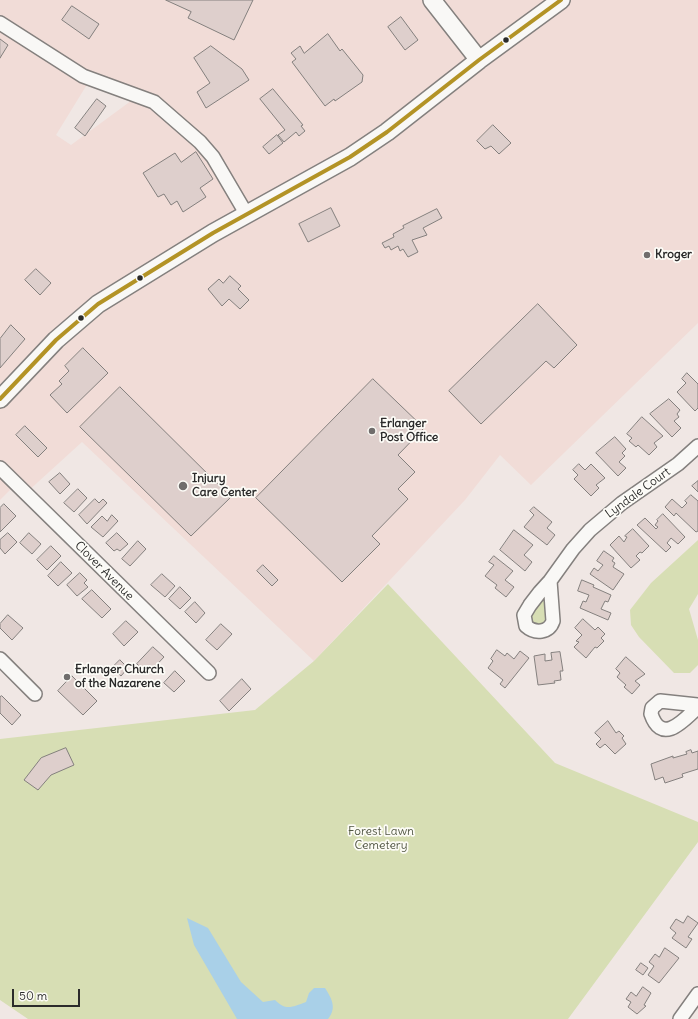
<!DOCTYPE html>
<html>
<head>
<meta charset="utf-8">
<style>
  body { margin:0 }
  #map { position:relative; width:698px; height:1019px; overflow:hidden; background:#f0e7e4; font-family:Delius,sans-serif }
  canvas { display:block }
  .scale { position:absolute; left:12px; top:989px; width:68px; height:18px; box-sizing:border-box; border:2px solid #2b2b2b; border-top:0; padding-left:5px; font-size:12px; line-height:14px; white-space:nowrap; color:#2b2b2b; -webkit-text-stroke:3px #fdfcf7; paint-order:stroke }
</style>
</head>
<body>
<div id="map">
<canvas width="698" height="1019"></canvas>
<div class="scale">50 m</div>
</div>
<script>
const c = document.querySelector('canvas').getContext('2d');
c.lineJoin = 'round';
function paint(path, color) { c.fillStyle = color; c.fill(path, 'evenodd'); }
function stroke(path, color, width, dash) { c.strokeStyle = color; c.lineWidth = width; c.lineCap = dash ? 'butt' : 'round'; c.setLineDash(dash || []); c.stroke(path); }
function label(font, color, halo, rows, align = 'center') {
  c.font = font + ' Delius,sans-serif'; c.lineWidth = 3.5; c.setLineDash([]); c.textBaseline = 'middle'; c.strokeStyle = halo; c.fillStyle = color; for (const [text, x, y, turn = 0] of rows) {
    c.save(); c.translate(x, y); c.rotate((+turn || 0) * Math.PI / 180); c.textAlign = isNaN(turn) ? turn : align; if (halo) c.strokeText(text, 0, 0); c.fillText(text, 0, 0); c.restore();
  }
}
paint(new Path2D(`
  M0,0H698V323L531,485L500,455L465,500L314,661L82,442L26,493L16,484L0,500ZM91,78L139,95L71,145L56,135Z`), '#f1dcd7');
paint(new Path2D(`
  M698,540V594L689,609L698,640V665L690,673H674L639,637L631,625L630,610L651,583Z
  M388,584L555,763L698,822V842L568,1019H28L0,1000V739L255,710L314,661Z
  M547,588L549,617L543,627L531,624L530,609Z`), '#d7deb4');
paint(new Path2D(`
  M187,918L208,928L241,982L263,1002L275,1000C286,1011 292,1007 306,1002L309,993L314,988H325C332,999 337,1008 328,1019H237L194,945Z`), '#a9d0e8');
const building = new Path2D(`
  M166,0H253L234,40L188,18L191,12Z
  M72,6L99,24L89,39L62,20Z
  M401,17L418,40L405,50L388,27Z
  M328,34L340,51L342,49L363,75L362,82L335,101L334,99L325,106L292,62L296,59L291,53L300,46L304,53Z
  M0,39L8,45L0,58Z
  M211,46L242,69L249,80L206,108L197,92L210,83L194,58Z
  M273,89L303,125L301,126L305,131L299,136L296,132L284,142L278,135L285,130L260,99Z
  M97,99L106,106L85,136L75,128Z
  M493,125L511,143L499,154L491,146L485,149L477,141Z
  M277,135L283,143L269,154L263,147Z
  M196,152L213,179L200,188L206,197L183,212L177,201L171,205L164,194L158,197L143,173L175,153L181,162Z
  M331,208L340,226L308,242L299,224Z
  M437,209L442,218L423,228L427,235L412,240L418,252L408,257L403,249L400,251L398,246L391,250L389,246L385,248L382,243L394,237L393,234L404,228L403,226Z
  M36,269L51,283L40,295L25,280Z
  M230,276L241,286L238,289L249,300L240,309L229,299L222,306L208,289L219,279L223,283Z
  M538,304L577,345L554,368L546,361L481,424L449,391Z
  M11,325L25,339L0,368V339Z
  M83,348L108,373L67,413L50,395L62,384L59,381L69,371L65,366Z
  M687,373L698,384V408L695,411L677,392L686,383L682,379Z
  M373,379L424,428L398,455L415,472L398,489L408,499L372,536L380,544L342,582L256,498Z
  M120,387L231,497L191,536L80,427Z
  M669,399L680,410L677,414L679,417L674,421L681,428L672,437L650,414Z
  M642,417L663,436L654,443L657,447L649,455L638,445L636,447L629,441L632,438L627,434Z
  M25,426L47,448L38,457L16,435Z
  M615,437L626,449L622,453L625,456L619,462L626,468L618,476L596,453Z
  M579,464L585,470L591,464L605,478L596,485L599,488L591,496L574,479L578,475L573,470Z
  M60,473L70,484L60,494L49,482Z
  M698,481V492L692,486Z
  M78,489L87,498L74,512L64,503Z
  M691,495L698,501V531L696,532L676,513L674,516L665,507L672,499L682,508L687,503L685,501Z
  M95,499L99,503L103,499L107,503L87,524L79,515Z
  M4,504L16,516L0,532V508Z
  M534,507L552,522L547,528L555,535L547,545L524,527L534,515L530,511Z
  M663,514L685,537L678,544L671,538L667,543L671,547L666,552L637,525L645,518L656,529L658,527L655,525L658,521L657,520Z
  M112,515L118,521L103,537L91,527L102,516L107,521Z
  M633,529L649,546L642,553L640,552L636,556L640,560L631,568L610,545L619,536L624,542L627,537L625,536Z
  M514,530L533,545L524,555L532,562L525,571L500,550Z
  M8,533L17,542L5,554L0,548V540Z
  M29,533L41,544L32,554L20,543Z
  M117,533L128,544L120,551L117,549L114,551L106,543Z
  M138,541L146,549L130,566L122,559Z
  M51,546L61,556L47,570L37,560Z
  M604,551L614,558L612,561L615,563L613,567L624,574L613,590L590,574L594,568L598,571L603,565L597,561Z
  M494,556L513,571L505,580L514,587L506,597L495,588L497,585L485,576L494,565L489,562Z
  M61,562L72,573L58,586L48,576Z
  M263,565L278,580L272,586L257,571Z
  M80,573L87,580L84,583L88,587L77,596L67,585Z
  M162,574L175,586L165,597L151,585Z
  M582,580L594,585L593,587L611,595L608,602L605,601L601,609L611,613L608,620L580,608L583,601L586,602L589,595L578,591Z
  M180,587L191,598L180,609L169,599Z
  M92,590L111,609L102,618L82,599Z
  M195,602L205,613L196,623L185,612Z
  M8,615L23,628L12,640L0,628V624Z
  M583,619L595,630L598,627L605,634L601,638L604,641L597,648L595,647L586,658L574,647L579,642L576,641L582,635L575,628Z
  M126,621L138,632L124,646L113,634Z
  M221,624L232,634L217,650L206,640Z
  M153,647L164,657L148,674L137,664Z
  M497,650L505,656L507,653L514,659L520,651L529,658L505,688L500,684L503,680L488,668L493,661L491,659Z
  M560,652L563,671H560L561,680L554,681L555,683L538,685L534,656L545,654V661L552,660L551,653Z
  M626,657L645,674L635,681L640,685L632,694L624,687L626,685L617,677L620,673L616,669Z
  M120,660L128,668L121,676L112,668Z
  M175,671L185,681L174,692L164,683Z
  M72,676L97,701L83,715L58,691Z
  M242,679L251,689L229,711L220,701Z
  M2,696L21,715L12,725L0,713V697Z
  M608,721L616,733L619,731L624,736L622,738L626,744L615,754L605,744L600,748L596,744L601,739L595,733Z
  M66,748L74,765L51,775L38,790L24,780L41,758Z
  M691,750L692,753L698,751V769L682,774L683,777L665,783L663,777L655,780L651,764L673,756V758L687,754L686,752Z
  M688,916L698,923L688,937L692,939L686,948L672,938L676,933L670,928L676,919L683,923Z
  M665,948L679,958L659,983L648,975L654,966L649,962L655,954L659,957Z
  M641,963L648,968L643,975L636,970Z
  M643,987L651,993L644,1005L646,1006L637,1014L628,1007L631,1002L626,999L631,992L636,996Z`);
paint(building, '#decfcc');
stroke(building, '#84807e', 1);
const minor = new Path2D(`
  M0,23L83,76L154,102L200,142L213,157L247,215
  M0,468L209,673
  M550,581L553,621C549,633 535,634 526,626L524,615L530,605L540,592L550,581L573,549L590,530L622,503L678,464L698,446
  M0,659L35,694
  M698,705L660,701L652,708L651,714C662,746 684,720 698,707
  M680,1019L698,994`);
const major = new Path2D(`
  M432,0L479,60
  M0,399L56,340L98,304L213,233L350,157L387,132L479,60L561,0`);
stroke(minor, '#84807e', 16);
stroke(major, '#84807e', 20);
stroke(minor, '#f9f8f6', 13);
stroke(major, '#f9f8f6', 17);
stroke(new Path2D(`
  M0,399L56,340L98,304L213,233L350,157L387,132L479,60L561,0`), '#b39326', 4);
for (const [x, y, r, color] of [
  [506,40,3.5,"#2b2b2b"],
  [647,255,4,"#706d6c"],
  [140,278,3.5,"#2b2b2b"],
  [81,318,3.5,"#2b2b2b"],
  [372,431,4,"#706d6c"],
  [183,486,5,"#706d6c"],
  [67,677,4,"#706d6c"]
]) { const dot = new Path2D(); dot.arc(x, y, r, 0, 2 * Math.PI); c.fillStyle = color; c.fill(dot); stroke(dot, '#fdfcf7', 1.5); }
label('bold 12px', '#2b2b2b', '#fdfcf7', [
  ["Kroger",655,255],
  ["Erlanger",380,424],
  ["Post Office",380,438],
  ["Injury",192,479],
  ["Care Center",192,493],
  ["Erlanger Church",75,670],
  ["of the Nazarene",75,684]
], 'left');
label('12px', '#2b2b2b', '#fdfcf7', [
  ["Lyndale Court",638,493,-36],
  ["Clover Avenue",104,571,45]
]);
label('12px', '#515643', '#fdfcf7', [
  ["Forest Lawn",381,832],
  ["Cemetery",381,846]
]);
</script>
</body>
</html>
